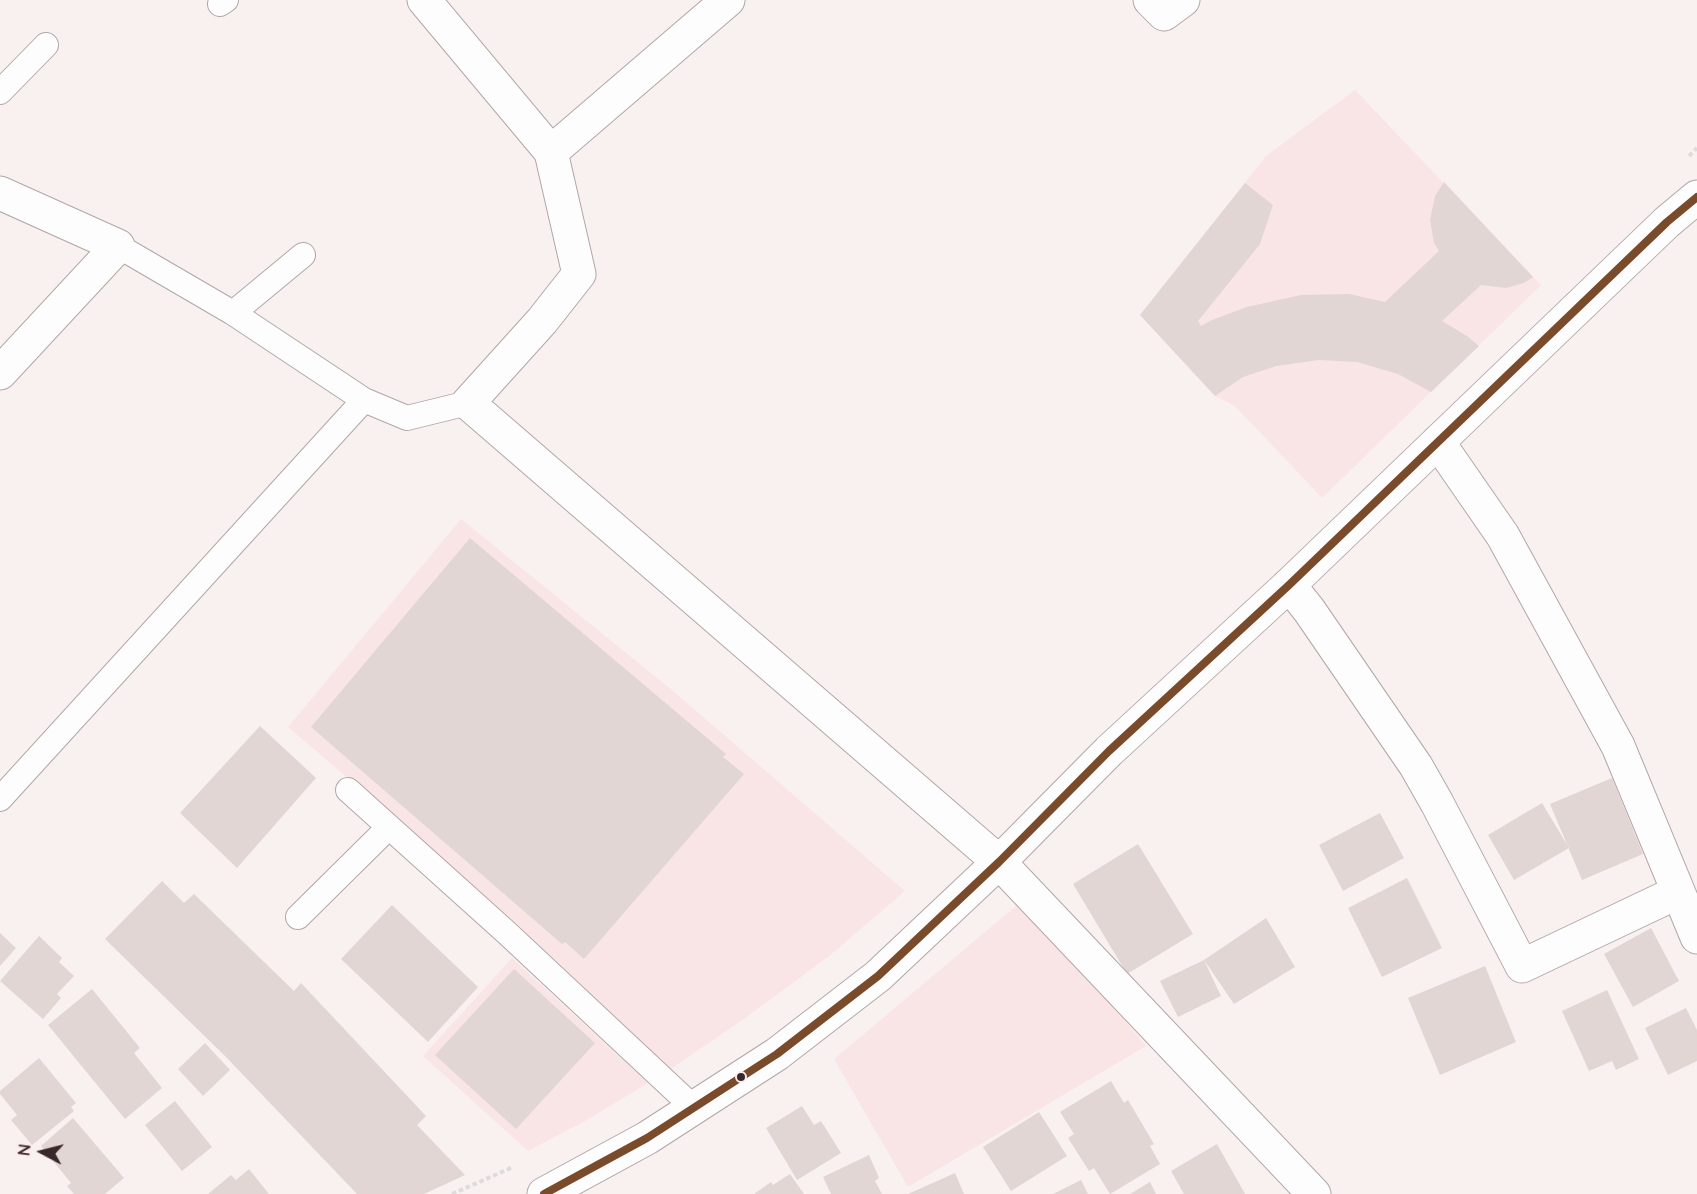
<!DOCTYPE html>
<html>
<head>
<meta charset="utf-8">
<style>
  body { margin:0 }
  #map { position:relative; width:1697px; height:1194px; overflow:hidden; background:#f9f0f0; font-family:Quicksand,sans-serif }
  canvas { display:block }
  .north { position:absolute; left:12px; top:1122px; width:60px; height:60px; -webkit-text-stroke:4px #fdecec; paint-order:stroke; rotate:277deg; font-size:16px; font-weight:700; line-height:24px; text-align:center; color:#382829 }
  .north::after { content:''; display:block; margin:auto; width:21px; height:27px; background:#382829; clip-path:polygon(50% 0,100% 100%,50% 72%,0 100%) }
</style>
</head>
<body>
<div id="map">
<canvas width="1697" height="1194"></canvas>
<div class="north">N</div>
</div>
<script>
const c = document.querySelector('canvas').getContext('2d');
c.lineJoin = 'round';
function paint(path, color) { c.fillStyle = color; c.fill(path, 'evenodd'); }
function stroke(path, color, width, dash) { c.strokeStyle = color; c.lineWidth = width; c.lineCap = dash ? 'butt' : 'round'; c.setLineDash(dash || []); c.stroke(path); }
paint(new Path2D(`
  M1355,90L1541,285L1322,498L1235,406L1215,396L1140,315L1266,156Z
  M461,519L673,691L905,891L828,957L748,1016L671,1069L511,918L288,727Z
  M1022,901L1146,1046L908,1187L834,1059Z
  M512,958L648,1083L585,1121L528,1151L423,1056Z`), '#fae5e6');
paint(new Path2D(`
  M1444,182L1533,277L1524,283L1506,288L1481,285L1442,321L1467,336L1479,346L1431,392L1398,374L1357,362L1318,360L1276,366L1243,377L1215,396L1140,315L1245,183L1273,205L1260,244L1198,321L1201,326L1212,320L1247,307L1301,295L1349,294L1385,302L1439,251L1434,243L1430,220L1435,196Z
  M470,538L726,754L723,757L744,774L584,959L565,942L562,944L311,727Z
  M260,726L316,778L237,868L180,813Z
  M1612,778L1643,854L1582,880L1550,804Z
  M1542,803L1569,848L1514,880L1488,835Z
  M1380,813L1404,858L1343,891L1319,845Z
  M1138,844L1193,934L1127,974L1073,884Z
  M1407,878L1442,948L1382,977L1348,908Z
  M162,881L184,903L194,894L294,991L301,983L426,1116L417,1125L465,1175L424,1194H357L226,1057L105,939Z
  M392,905L478,987L428,1042L341,959Z
  M1266,918L1295,967L1234,1004L1204,960L1221,996L1178,1017L1160,981L1204,960Z
  M1651,928L1679,981L1633,1007L1604,954Z
  M0,933L16,948L0,966Z
  M39,936L62,958L59,962L74,976L57,994L61,998L43,1019L0,981Z
  M1485,966L1516,1042L1440,1075L1408,998Z
  M514,969L595,1043L516,1129L435,1055Z
  M92,989L140,1048L134,1053L162,1088L125,1119L48,1025Z
  M1607,990L1639,1059L1616,1070L1612,1061L1589,1071L1562,1011Z
  M1686,1008L1697,1030V1061L1668,1075L1645,1028Z
  M205,1043L230,1070L203,1096L178,1069Z
  M39,1058L76,1103L71,1107L74,1111L32,1145L11,1120L17,1115L0,1094V1091Z
  M1111,1081L1124,1103L1128,1100L1154,1144L1150,1146L1160,1164L1110,1194L1094,1168L1089,1171L1068,1138L1074,1134L1060,1112Z
  M175,1101L212,1147L182,1171L145,1125Z
  M802,1106L814,1125L821,1121L841,1153L797,1180L766,1128Z
  M1039,1112L1067,1156L1011,1191L983,1147Z
  M73,1118L124,1178L105,1194H74L67,1186L71,1183L41,1146Z
  M1217,1144L1245,1194H1184L1171,1171Z
  M869,1155L879,1178L875,1181L882,1194H831L823,1177Z
  M249,1169L269,1194H208L231,1175L236,1180Z
  M955,1173L964,1194H908Z
  M790,1174L804,1194H754L771,1182L773,1185Z
  M1081,1180L1088,1194H1053Z
  M1150,1182L1156,1194H1130Z`), '#e2d6d4');
const service = new Path2D(`
  M220,4L226,0
  M0,92L46,45
  M118,246L233,313L364,400L407,418L468,403
  M233,313L303,255
  M348,790L507,933L694,1108
  M0,799L364,400
  M298,917L389,827`);
const minor = new Path2D(`
  M424,0L551,152L579,274L542,321L468,403L999,862L1314,1194
  M1150,0L1164,14L1183,0
  M551,152L728,0
  M0,193L118,246L0,373
  M1438,442L1503,536L1618,746L1697,937
  M1289,585L1309,610L1416,766L1437,803L1522,966L1678,892`);
const primary = new Path2D(`
  M544,1194L647,1138L777,1054L878,976L999,862L1109,751L1289,585L1667,222L1697,197`);
stroke(service, '#b2a7a7', 26);
stroke(minor, '#b2a7a7', 35);
stroke(primary, '#b2a7a7', 35);
stroke(new Path2D(`
  M1689,156L1697,148
  M452,1194L513,1167`), '#dedbdb', 4, [4.5, 3]);
stroke(service, '#fefdfd', 24);
stroke(minor, '#fefdfd', 33);
stroke(primary, '#fefdfd', 33);
stroke(new Path2D(`
  M544,1194L647,1138L777,1054L878,976L999,862L1109,751L1289,585L1667,222L1697,197`), '#7a4b2a', 8);
for (const [x, y, r, color] of [
  [741,1077,5,"#382829"]
]) { const dot = new Path2D(); dot.arc(x, y, r, 0, 2 * Math.PI); c.fillStyle = color; c.fill(dot); stroke(dot, '#fdecec', 2); }
</script>
</body>
</html>
